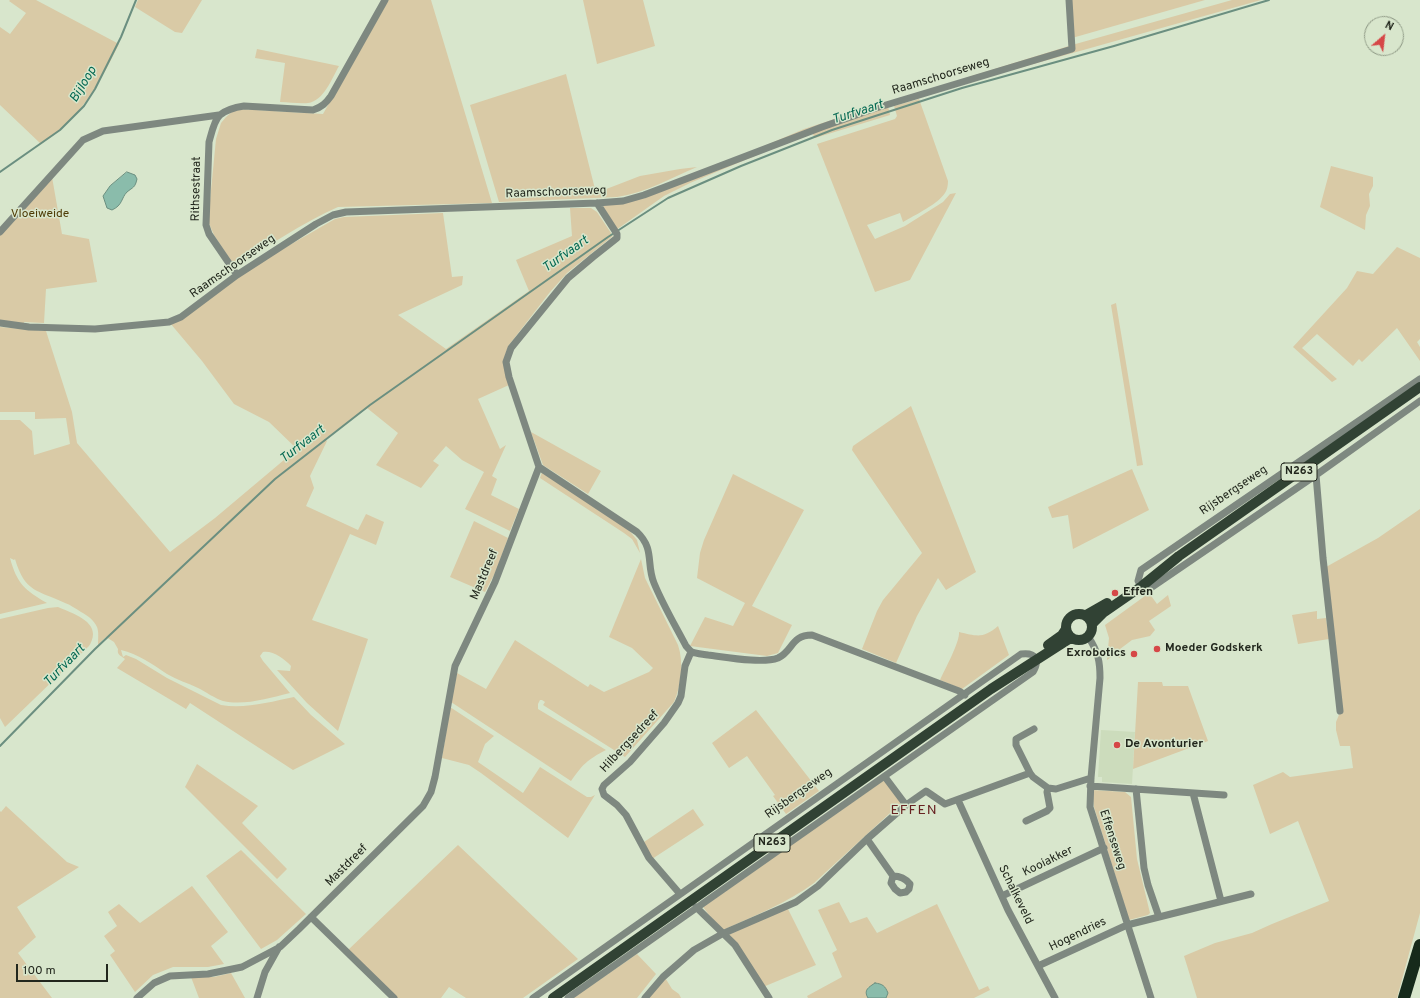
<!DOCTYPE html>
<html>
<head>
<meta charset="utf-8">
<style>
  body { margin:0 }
  #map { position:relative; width:1420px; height:998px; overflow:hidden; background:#d8e6cc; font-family:Overpass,sans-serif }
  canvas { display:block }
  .north { position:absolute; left:1364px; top:16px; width:40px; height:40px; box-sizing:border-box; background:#d8e6cc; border:1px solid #8f9a86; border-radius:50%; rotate:28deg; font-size:11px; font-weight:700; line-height:16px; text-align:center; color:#22271d }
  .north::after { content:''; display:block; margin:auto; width:14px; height:18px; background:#d64747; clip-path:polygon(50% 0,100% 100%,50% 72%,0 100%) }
  .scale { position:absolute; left:16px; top:964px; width:92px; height:18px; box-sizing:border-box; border:2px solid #22271d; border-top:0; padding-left:5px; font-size:12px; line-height:14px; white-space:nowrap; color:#22271d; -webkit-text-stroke:3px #d8e6cc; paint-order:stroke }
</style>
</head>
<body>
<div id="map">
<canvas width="1420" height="998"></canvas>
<div class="north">N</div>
<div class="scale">100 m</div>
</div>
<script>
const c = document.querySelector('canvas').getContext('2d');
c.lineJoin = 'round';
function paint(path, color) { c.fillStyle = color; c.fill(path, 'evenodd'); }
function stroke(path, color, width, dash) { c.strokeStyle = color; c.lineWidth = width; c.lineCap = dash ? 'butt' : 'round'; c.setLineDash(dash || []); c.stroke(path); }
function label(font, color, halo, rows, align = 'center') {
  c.font = font + ' Overpass,sans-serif'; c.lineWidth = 3; c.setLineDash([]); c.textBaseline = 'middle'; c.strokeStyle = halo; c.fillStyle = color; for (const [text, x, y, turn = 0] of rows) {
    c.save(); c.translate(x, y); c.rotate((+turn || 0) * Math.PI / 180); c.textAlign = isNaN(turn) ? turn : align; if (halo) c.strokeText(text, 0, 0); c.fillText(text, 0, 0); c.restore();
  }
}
paint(new Path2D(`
  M1101,730L1135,732L1132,784L1102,782V777H1098Z`), '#ccdcbc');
paint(new Path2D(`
  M10,0H36L119,44C104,75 87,106 61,129C55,135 47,139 41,144L0,105V27L10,34L26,13L9,1Z
  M138,0H202L182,33L175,32L135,7Z
  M387,0H431L492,203L338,207C302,223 268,246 235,267L214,235L208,221L216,139L221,123L226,117L232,112L239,109L323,114Z
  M583,0H643L655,46L597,64Z
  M1070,0H1205L1072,38Z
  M1232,0H1261L1023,67L962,79L1072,45Z
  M257,49L339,66C332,78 324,101 308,103C300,104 289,102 280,102L285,63L255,58Z
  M566,74L596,193L640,176L680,169L697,167C671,178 645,193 617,197L499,202L470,105Z
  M919,99L948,181C948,186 947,190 945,193C938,204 915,215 903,222L900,213L867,225L875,239L905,226L943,202L950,194L956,193L910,280L875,292L817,144L895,119L897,116L894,106Z
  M887,102L890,115L815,138L812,133L805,135L690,183L664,196L616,230L603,206L647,196L804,129Z
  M1331,166L1373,177V186L1369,194L1370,206L1366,215L1365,230L1320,207Z
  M52,177L62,234L89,239L97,282L46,289L44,323L24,322V323L0,325V231Z
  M570,208H591L597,212L613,236L567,273L550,292L509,345C501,362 504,368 509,385L478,399L500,449L506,445L492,476L497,479L491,495L519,509L510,531L465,509L484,472L462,460L446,446L433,461L439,465L421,488L376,465L398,433L367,408L325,439L327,441L310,476L314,488L306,506L358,530L366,514L384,522L376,545L350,534L312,620L368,639L338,731L307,703L277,670L290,671L291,666C285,659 272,650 263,652L260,656L263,661L290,693C269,698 244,706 223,701C214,698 206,692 198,688C188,683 177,680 167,674C152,664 138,654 121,650L123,657L126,655L136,659L167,678L221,705C245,709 270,702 294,697L311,715L345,744L293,770L190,703L186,709L117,668L125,659C120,655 117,655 118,649L114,642L106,637L98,645C98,639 99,632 97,627C94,620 87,615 81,612C76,609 71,605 65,603C38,590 25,593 15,559L14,560L10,558C17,584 25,590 47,603L0,614V420H20L32,431L34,455L70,444L66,418L35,419V412H0V327L46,331L72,412L77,443L170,552L215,518L297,449L269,422L234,404L202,361L170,323C198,312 214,293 238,277C269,256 302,238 335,219L344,217L443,213L452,277L463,276L462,285L398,315L446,349L529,291L516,260L572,236Z
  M1397,247L1420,258V339L1417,342L1420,347V361L1397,328L1362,362L1359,359L1353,366L1317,334L1302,348L1337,379L1332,382L1293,347L1347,288L1357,271L1373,274Z
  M1116,303L1143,465L1137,466L1111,305Z
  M911,406L976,572L946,590L938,578L917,616L896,663L862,649L877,611L883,600L922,553L852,450L853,446Z
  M531,432L601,471L588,494L543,465Z
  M1132,469L1149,510L1073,549L1068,515L1052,518L1048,507Z
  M542,472L628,529L637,540L640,553L632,539L624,533L540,478Z
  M733,474L804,510L752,606L792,625L778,653L767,656L690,646L705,617L733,626L745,603L697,578L700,553L704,540Z
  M1420,509V913L1397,998H1197L1184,956L1215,943L1252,933L1272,924L1329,901L1298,821L1270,834L1253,785L1283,772L1290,777L1353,768L1350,746H1340L1336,730V722L1341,710L1326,567L1378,538Z
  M474,521L508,538L496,571L485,592L450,577Z
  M641,559L645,578L678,645C684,662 681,686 674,702L625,757L543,705L545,702L542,700H540L538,704V709L606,750C587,760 583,764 571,781L451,702L457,673L486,689L515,640L588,687L590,684L604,692L649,672L653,668L632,648L609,637Z
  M1149,593L1157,604L1168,595L1171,606L1149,621L1155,630L1150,636L1132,640L1120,649V658C1115,655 1112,656 1107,660L1109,638L1105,625Z
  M58,607C69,612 93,619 93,634C93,638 91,643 89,646L5,727L0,718V619L48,608Z
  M1317,611V619L1326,618L1329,639L1298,644L1292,615Z
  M998,626L1009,655L962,689L940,680C945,669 960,642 959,632C977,636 983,639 998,626Z
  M1138,682H1162L1163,686H1188L1208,741L1133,769Z
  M450,707L494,736L485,744L478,762L523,793L540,767L587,797H591L595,795L568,838L481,773L469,765L442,758Z
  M756,710L819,791L786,814L773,796L775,795L747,756L729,768L712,743Z
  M197,764L258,806L242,823L287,869L277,879L185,787Z
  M884,780L902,802L814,883C787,903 754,916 723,930L709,915L703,907Z
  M1092,790L1125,792L1131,797L1137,859L1149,909L1150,913L1148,915L1129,920L1094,807Z
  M6,806L67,862L79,867L17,907L36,937L18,953L52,998H0V811L1,812Z
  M693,809L704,825L652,859L644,842Z
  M458,845L578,959L523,998H466L449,987L441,998H395L348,950Z
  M241,850L306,914L277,940L261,949L206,876Z
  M192,886L228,932L211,946L224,964L208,967H173L153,975L135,992L110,955L115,951L104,936L117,926L108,912L119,904L140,923Z
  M839,902L850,923L867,917L877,933L937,904L979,990L988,986L990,990L974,998H886L888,993L868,987L866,994L868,998H808L807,996L842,977L832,953L837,950L818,910Z
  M787,907L816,965L763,987L728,935Z
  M637,954L656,974L637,998H573Z
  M231,973L245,998H199L191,977H214Z
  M664,976L672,989L679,994L681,998H645Z`), '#d9caa6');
const water = new Path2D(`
  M127,172L135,175L137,179C135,188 133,187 127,192C121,198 123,205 112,210L107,208L103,196L110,186Z
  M875,983C883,984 885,986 888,993L886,998H868C863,990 869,987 875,983Z`);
paint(water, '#8abcab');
stroke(water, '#6b8f80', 1);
stroke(new Path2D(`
  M0,172L60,130L84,106L95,89L121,37L136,0
  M0,746L95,649L275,479L370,405L608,237L668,198L741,166L832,130L962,88L1114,46L1269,0`), '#6b8f80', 2);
stroke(new Path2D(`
  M0,232L83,140L103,131L219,115
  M237,275L209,234L206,225L209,142C211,135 214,120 220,115C226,110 237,107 244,106L313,110C322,107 326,103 331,96L385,0
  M0,323L29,327L95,329L169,322L181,317L237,275L316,224L333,215L346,212L597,203L623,201L644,195L822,127L876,108L1072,49L1069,0
  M1420,379L1141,570L1138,581L1142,586L1152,587L1316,475L1420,401
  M539,467L637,532C655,549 646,564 654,583C663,605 675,625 686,646C688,648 690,651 692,652C697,654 703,654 708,655C725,657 762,664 778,658C793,651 791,635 812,635L959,691L965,695
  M1316,475L1323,558L1340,711
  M1089,638C1098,652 1100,661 1100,678L1091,778L1090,807L1151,998
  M1030,773L1016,745V739L1034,729
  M885,777L906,805
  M1090,786L1224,795
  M1136,789L1144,868L1148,885L1159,917
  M1193,793L1221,901
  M958,800L1008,910L1055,998
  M1026,821L1047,811L1050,808L1047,792L1048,788
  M867,839L893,876L891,883L895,889L900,893L906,892L909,889L910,884C905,878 900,876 893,876
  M680,894L649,858L626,815L617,805L604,795L602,789L604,785L630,762L664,723L678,703L681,696L685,666L691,652
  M1002,896L1104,848
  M696,907L735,945L769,998
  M311,917L394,998
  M1038,966L1127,925L1251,894
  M137,998L154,983L170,976L208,974L242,967L280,947L299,929L423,806L431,792L435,777L455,666L495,582L539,467L509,377L506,362L511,348L568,278L593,257L617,238V234L597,203
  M257,998L265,972L279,947
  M533,998L1021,654C1036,652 1040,660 1033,672L568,998
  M645,998L663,977L694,950L722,934L796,902L818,886L867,839L906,805L926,791L945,804L1030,773L1033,777L1048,788L1056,789L1091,778`), '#7e8880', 7);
stroke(new Path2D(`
  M1066 627a13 13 0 1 1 26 0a13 13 0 1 1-26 0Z
  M1086,615L1107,603
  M1092,624L1103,613L1142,586L1179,556L1420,387
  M1048,645L1062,635L1066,629
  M553,998L991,689L1058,646L1069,639H1073`), '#314234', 10);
stroke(new Path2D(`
  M1404,998L1420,945`), '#162a1b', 12);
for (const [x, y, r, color] of [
  [1115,593,4,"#d64747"],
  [1157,649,4,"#d64747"],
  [1134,654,4,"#d64747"],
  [1117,745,4,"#d64747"]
]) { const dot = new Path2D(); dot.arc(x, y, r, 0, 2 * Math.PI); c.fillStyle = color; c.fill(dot); stroke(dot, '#d8e6cc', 1.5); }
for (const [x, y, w] of [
  [1299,472,36],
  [772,843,36]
]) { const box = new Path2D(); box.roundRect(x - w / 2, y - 9, w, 18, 3); c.fillStyle = '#d8e6cc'; c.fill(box); stroke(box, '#22271d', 1); }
label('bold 11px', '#22271d', null, [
  ["N263",1299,472],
  ["N263",772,843]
]);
label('12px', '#22271d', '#d8e6cc', [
  ["Raamschoorseweg",941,77,-17],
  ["Rithsestraat",197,189,-89],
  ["Raamschoorseweg",556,193,-2],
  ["Raamschoorseweg",233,267,-35],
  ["Rijsbergseweg",1234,491,-34],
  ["Mastdreef",485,575,-67],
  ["Hilbergsedreef",630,742,-47],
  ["Rijsbergseweg",799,794,-35],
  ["Effenseweg",1112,840,72],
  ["Kooiakker",1048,862,-26],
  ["Mastdreef",347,866,-45],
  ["Schalkeveld",1015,895,64],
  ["Hogendries",1078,935,-26]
]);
label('12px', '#4e3b06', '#d8e6cc', [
  ["Vloeiweide",40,215]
]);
label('bold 12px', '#22271d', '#d8e6cc', [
  ["Effen",1123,593],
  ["Moeder Godskerk",1165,649],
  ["Exrobotics",1126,654,"right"],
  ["De Avonturier",1125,745]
], 'left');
label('italic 13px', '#046852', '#d8e6cc', [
  ["Bijloop",84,85,-59],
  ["Turfvaart",858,113,-18],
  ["Turfvaart",566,255,-35],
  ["Turfvaart",303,445,-38],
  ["Turfvaart",65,666,-46]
]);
c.letterSpacing = '1px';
label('14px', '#682322', '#d8e6cc', [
  ["EFFEN",914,811]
]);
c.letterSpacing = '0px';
</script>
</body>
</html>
